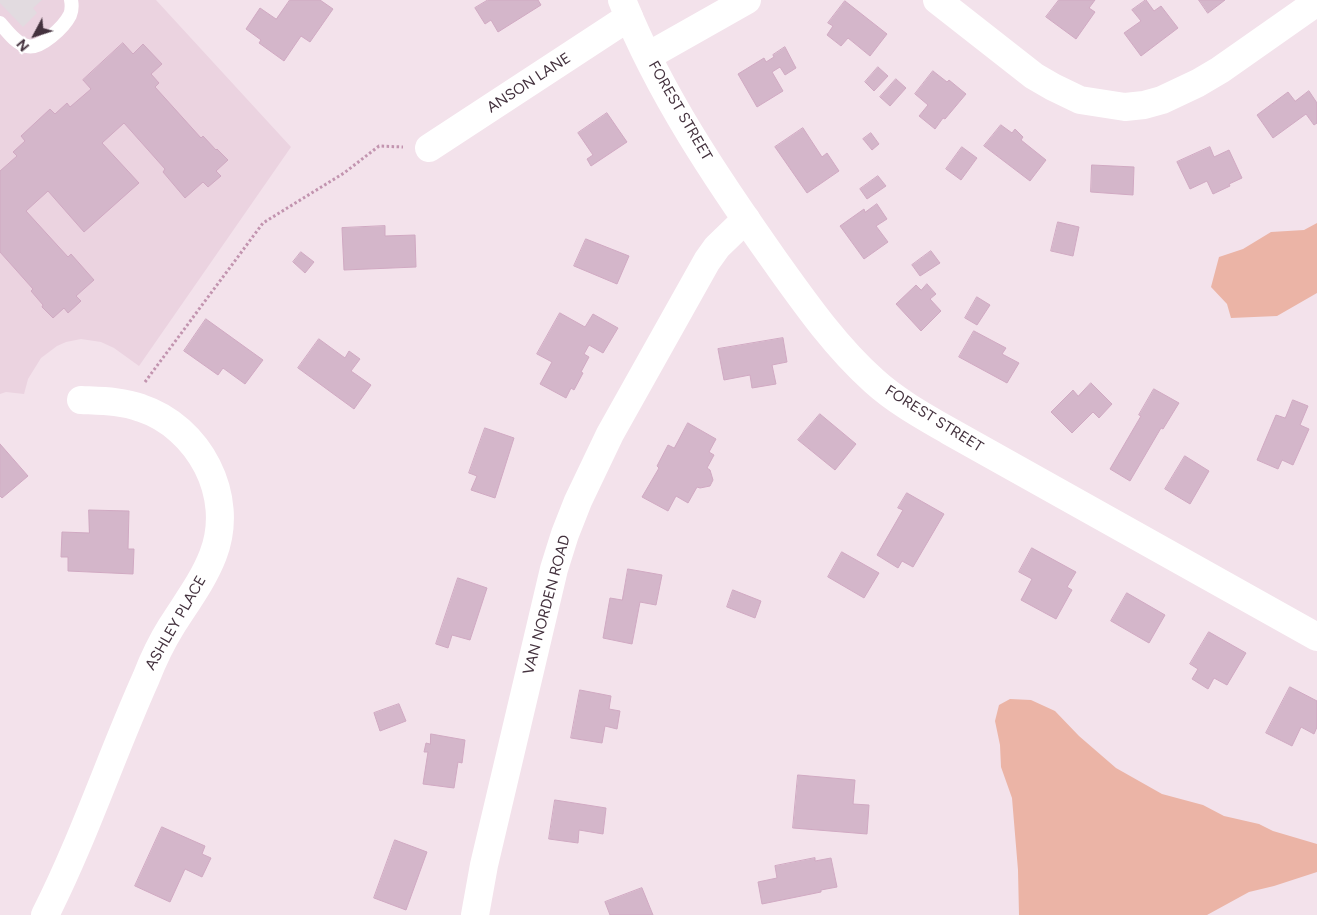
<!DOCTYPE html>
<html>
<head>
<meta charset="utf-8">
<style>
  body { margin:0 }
  #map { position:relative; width:1317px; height:915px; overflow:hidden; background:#f3e2eb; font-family:Figtree,sans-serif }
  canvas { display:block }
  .north { position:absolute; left:10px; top:10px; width:50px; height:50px; -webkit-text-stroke:4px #fff; paint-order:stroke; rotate:230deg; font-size:14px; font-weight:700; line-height:20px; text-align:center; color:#44323e }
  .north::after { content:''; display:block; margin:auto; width:18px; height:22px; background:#44323e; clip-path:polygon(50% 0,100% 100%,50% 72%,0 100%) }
</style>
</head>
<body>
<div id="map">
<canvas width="1317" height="915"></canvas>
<div class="north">N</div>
</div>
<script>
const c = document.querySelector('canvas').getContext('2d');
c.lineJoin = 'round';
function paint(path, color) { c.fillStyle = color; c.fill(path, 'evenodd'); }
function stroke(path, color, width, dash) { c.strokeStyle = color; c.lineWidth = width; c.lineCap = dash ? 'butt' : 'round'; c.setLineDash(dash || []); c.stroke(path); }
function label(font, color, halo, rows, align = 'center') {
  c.font = font + ' Figtree,sans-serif'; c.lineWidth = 4; c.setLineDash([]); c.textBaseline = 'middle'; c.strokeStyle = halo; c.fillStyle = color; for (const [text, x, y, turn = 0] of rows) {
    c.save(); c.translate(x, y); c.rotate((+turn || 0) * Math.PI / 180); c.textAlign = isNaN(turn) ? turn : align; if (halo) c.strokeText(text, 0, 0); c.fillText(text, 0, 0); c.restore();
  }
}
paint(new Path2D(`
  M0,0H156L291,147L139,366L114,348L101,342L81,339L66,342L57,346L41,358L28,379L24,394L6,392L0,394Z`), '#ebd3e0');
paint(new Path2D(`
  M1317,223V293L1277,316L1231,318L1227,304L1211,287L1219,257L1243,249L1271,232L1304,230Z
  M1010,699L1031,700L1055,711L1079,736L1116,768L1162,794L1203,805L1224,816L1259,824L1273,831L1317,844V872L1274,886L1249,892L1207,915H1019L1018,870L1012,798L1001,767L1000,745L995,721L999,705Z`), '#ebb4a6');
paint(new Path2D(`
  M0,0H42L33,8L37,13L23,27L0,3Z`), '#e2dbe0');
const building = new Path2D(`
  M290,0H320L333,9L310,42L301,36L284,61L259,43L261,40L246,29L260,8L276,19Z
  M488,0H538L541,5L498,32L491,20L485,24L475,8Z
  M1059,0H1095L1089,8L1095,12L1076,39L1046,17Z
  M1146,0L1154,11L1161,6L1178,28L1141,56L1124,33L1141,21L1132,10Z
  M1199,0H1225L1208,13Z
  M845,1L887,34L870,56L848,38L841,46L827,35L833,26L828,23Z
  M123,43L133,54L143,44L162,64L151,74L159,83L155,87L201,138L203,136L216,150L217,149L228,160L216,171L221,176L208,187L203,182L185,198L163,172L165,169L124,123L102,143L139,183L84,232L48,191L26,211L68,257L71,254L94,280L76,296L81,301L68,313L64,308L53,318L42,307L43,305L31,291L33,289L0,252V171L17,156L13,152L25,141L21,136L50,109L55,114L67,103L70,107L91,89L83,80Z
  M785,47L796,68L785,75L780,67L772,72L783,91L757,107L738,74L764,58L766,62L774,57L773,55Z
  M878,67L888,76L874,91L865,82Z
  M933,71L947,82L949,80L966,94L945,119L943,118L935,129L919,116L928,105L915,94Z
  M896,79L906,88L890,106L880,97Z
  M1309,91L1317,103V123L1314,125L1306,114L1273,138L1257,115L1288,92L1295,101Z
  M607,113L627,142L591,166L587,159L593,155L578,133Z
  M1001,125L1012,133L1015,129L1023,137L1021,140L1046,160L1030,181L984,146Z
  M803,128L822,157L827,153L839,171L807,193L775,147Z
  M871,133L879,144L872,150L863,139Z
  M962,147L977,158L961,180L946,169Z
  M1210,147L1214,157L1229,150L1242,178L1229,184L1230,186L1213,194L1207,181L1190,189L1177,162Z
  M1092,165L1134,167L1133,195L1091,192Z
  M878,176L886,186L867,199L860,189Z
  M877,204L887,219L876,226L888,242L864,259L840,226L864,209L865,212Z
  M1058,222L1079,227L1073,256L1051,251Z
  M385,226V236L415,235L416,267L344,270L342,228Z
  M586,239L629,256L617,284L574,266Z
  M931,251L940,263L920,276L912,265Z
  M301,252L314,262L305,273L293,262Z
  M927,284L936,294L930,299L941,311L921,331L896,304L916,285L921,290Z
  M977,297L990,305L977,325L965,318Z
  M560,313L585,327L593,314L618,328L603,353L589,345L584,354L589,357L581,372L583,373L574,390L571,388L566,398L540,384L552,362L537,354Z
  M206,319L263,360L245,384L223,368L218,375L184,351Z
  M974,331L1006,348L1002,354L1019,363L1007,383L959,357Z
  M783,338L787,362L772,365L776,384L752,388L750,375L724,380L718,349Z
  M319,339L345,358L349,351L360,359L351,371L371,385L354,409L298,368Z
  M1091,383L1112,404L1099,418L1093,412L1072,433L1051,412L1073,390L1078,396Z
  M1154,389L1179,403L1163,429L1161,428L1130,481L1110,469L1141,416L1139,415Z
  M1293,400L1308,406L1300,425L1309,429L1293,465L1282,460L1278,469L1257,460L1276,415L1285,418Z
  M820,414L856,444L835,470L798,440Z
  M688,423L716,439L709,452L714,455L707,468L710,470L713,480L710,486L700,488L697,487L688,503L676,496L668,511L642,497L659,468L657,466L668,445L674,448Z
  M485,428L514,438L495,498L471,490L477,476L469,473Z
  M0,444L28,476L2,498L0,496Z
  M1185,456L1209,471L1190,504L1165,489Z
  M907,493L944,514L913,567L902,561L898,568L877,555L903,510L898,508Z
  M89,510L129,511L128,549H134L133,574L68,571V557H61L62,532L89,533Z
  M1032,548L1076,572L1067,587L1072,590L1056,619L1021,600L1032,579L1019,572Z
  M842,552L879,573L864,598L828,577Z
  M628,569L662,575L656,605L640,602L632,644L603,638L610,598L622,600Z
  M458,578L487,588L470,640L452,635L448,648L436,644Z
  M733,590L761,601L755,618L727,607Z
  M1127,593L1165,615L1149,643L1111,621Z
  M1209,632L1246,653L1227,685L1214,678L1208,689L1192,679L1198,669L1190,664Z
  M1290,687L1317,701V727L1314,734L1301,727L1292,746L1266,733Z
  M580,690L611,696L609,709L620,711L617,729L605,726L602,743L571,738Z
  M399,704L406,721L380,731L374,713Z
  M431,734L465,740L462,763L458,762L454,788L423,784L428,752H424L426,743L430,744Z
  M798,775L855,780L853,804L869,805L867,834L793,828Z
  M555,800L606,808L603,834L579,830L578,843L549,839Z
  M162,827L205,846L202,854L211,858L202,877L185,869L170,902L135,886Z
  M395,840L427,852L406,910L374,898Z
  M815,858V861L831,858L837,887L821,890V892L762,904L758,882L777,878L775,866Z
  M642,888L653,915H610L605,902Z`);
paint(building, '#d4b6ca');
stroke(building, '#d0a9c2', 1);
stroke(new Path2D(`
  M145,382L263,223L344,173L379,146L403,147`), '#c294af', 3, [2.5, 2.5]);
stroke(new Path2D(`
  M0,23C7,31 16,44 27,46C40,50 64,27 70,15C72,10 72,5 71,0`), '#fff', 14);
stroke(new Path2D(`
  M937,0L1034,76L1053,87L1080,100L1125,107L1144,105L1162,100L1198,83L1220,70L1317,2
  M648,56L747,0
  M429,148L629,17
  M45,915C84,838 111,756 146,678C153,660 161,643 171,627C186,603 203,581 213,555C236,496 199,427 141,408C122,401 101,401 81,400
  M475,915L484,865L554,569L565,534L578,501L610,434L707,261L717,247L746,219`), '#fff', 28);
stroke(new Path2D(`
  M622,0C659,93 717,179 775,261C805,303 835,346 874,381C896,401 923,416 949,431L1317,637`), '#fff', 28);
label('15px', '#44323e', '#fff', [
  ["ANSON LANE",529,83,-33],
  ["FOREST STREET",680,111,60],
  ["FOREST STREET",934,419,32],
  ["VAN NORDEN ROAD",547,605,-75],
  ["ASHLEY PLACE",176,623,-60]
]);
</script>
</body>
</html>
